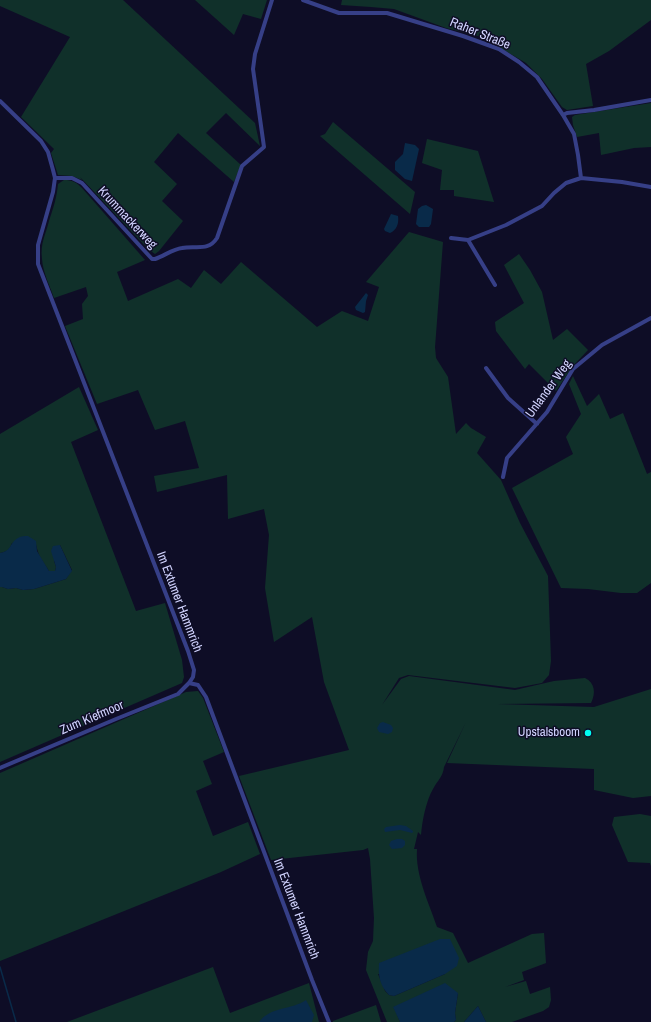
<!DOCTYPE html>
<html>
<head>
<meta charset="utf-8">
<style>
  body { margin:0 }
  canvas { display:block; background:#0e0d26 }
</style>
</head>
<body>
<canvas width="651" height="1022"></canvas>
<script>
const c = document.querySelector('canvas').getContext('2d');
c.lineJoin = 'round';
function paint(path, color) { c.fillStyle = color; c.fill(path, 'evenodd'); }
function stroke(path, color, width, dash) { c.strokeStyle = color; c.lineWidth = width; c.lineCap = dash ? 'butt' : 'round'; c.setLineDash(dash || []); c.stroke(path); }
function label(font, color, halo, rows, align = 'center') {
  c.font = font + ' "Archivo Narrow",sans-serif'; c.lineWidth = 3; c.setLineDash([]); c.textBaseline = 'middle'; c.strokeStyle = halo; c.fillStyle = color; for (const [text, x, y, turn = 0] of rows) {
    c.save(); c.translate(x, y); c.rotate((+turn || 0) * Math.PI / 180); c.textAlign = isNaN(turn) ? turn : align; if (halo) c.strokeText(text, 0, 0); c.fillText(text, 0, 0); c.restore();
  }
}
paint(new Path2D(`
  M0,0H123L255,123L260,146L226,113L206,133L241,165L234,182L178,133L154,162L177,184L162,201L183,221L159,251L155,254L148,249L80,177L82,180L72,176L58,175L51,153L54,149L21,117L70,37L0,6Z
  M195,0H267L261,19L243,14L234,35Z
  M342,0H651V20L609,51L586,64L593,106L567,110L562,107L542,79L526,63L482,37L446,28L394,9L371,7L341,5Z
  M651,103V147L634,148L601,155L599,133L577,137L573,125L572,117L575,115Z
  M333,122L415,192L410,214L320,136L325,134Z
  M427,139L478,151L494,202L454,196V190H440L442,170L422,163Z
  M64,180C72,180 76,182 82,188L145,260L117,272L128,301L178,279L191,288L204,270L221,284L241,262L317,327L342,311L368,321L379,287L366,282L409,232L443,242L435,347L436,358L448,377L456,434L466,423L471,428L486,437L477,453L501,480L520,523L548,576L551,661L549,675L542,683L515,688L408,675L399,678L382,705L401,679L409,676L515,690L554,681L585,678C595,683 596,693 591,703L497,704L594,707L651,689V796L633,798L594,790V769L447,763L466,722L444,767C443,777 437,781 433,789C426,801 422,821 421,835L418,832L414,849H417C415,875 429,903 437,927L453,933L468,963L532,934L544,933L546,963L522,972L524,980L505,987L526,981L530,994L550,987L551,1000L549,1007L543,1011L512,1022H486L478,1006L464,1022H454L456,1020L455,1013L458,993L394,1007L400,1022H387L366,970L368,952L373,941L374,918L370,859L368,848L363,850L271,860L239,776L349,750L324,682L312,617L274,642L265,588L269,535L264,509L228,519L227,475L157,492L154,476L199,468L185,421L155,430L138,390L97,404L65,326L83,319L82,304L88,296L86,287L54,298C50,286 43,273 42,259C40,243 46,234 49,221C53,209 57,197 58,184ZM378,974H445L394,996L389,995L385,991Z
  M519,254L530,270L542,292L553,340L567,329L588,350L572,367L556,391L529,364L525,369L496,331L495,322L524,303L504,265Z
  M573,376L587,406L599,394L610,419L623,413L647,474L651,472V583L637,593H621L588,589L561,588L512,488L573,454L566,437L581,414L569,384Z
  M79,387L98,430L71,442L136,611L165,603L182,660L184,677L182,683L0,762V587H2L8,589L16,588L23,590L34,589L66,579L72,570L60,545L54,561L56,567L55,571H49C47,567 44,564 42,560C38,554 37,548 35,541L12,543C10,549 7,552 0,553V434Z
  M198,691L203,698L224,752L203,761L212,784L196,791L213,836L248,822L260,854L221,872L0,961V773L186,692Z
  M640,814L651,816V866L650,863L628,862L612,825L614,817Z
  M213,967L230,1013L309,983L319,1022H67Z
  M376,1005L381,1022H333V1021Z`), '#10302a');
paint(new Path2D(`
  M405,143L415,145L419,149L412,181L405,179L395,170V162L403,154Z
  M426,205L433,209L431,224L429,227H419L416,224L418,209L422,206Z
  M391,214L398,216C399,223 397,230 390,233L385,231L384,229Z
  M366,293L368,295L366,301L365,312L363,313L356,310L355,307Z
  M28,536L36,541L37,551L49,571H55L56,567L51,551L53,546L60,545L72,571L66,579L34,589L23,590L16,588L8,589L2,587H0V553C12,551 9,543 18,538C21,536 25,536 28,536Z
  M383,722L391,725L393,728L392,732L388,734L379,732L377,728L380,723Z
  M400,825L406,826L413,831V832L412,833L400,830L385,832L384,829L386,827Z
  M397,839H402L405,841V845L402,848L392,849L389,845L391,841Z
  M440,939H450L459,958L457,966L445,974L394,996L389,995C380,986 378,976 379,963Z
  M445,983L458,993L455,1013L456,1020L454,1022H400L393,1007Z
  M306,1000L314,1015L312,1022H259C271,1006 292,1010 306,1000Z
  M478,1006L486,1022H464Z`), '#092a49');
stroke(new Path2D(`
  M0,967L16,1022`), '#092a49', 1.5);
stroke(new Path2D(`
  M303,0L339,13H387L463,36L499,49L519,62L537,77L563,115L567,113L594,110L651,100
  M0,101L41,141L48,152L53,170L55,178L53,192L38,245V264L188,651L194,670L193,677L189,683L178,694L116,719L0,768
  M563,115L574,134L578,155L581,178
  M55,178H72L82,183L152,259H155C164,256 173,249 182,248C196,245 208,252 217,238L242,166L264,147L253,69L255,54L272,0
  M451,238L468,240L506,225L542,206L554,193L566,183L581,178L622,182L651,187
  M468,240L495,285
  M486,368L508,398L537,424
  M503,477L507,458L547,412L573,369L602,345L651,318
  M189,683L198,685L206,697L312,980L329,1022`), '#363f87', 4);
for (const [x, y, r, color] of [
  [588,733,4,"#00fdf0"]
]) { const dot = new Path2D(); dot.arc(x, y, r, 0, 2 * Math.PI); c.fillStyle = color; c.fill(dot); stroke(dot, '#0e0d26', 1.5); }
label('13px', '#d2d4ff', '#0e0d26', [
  ["Raher Straße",480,34,22],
  ["Krummackerweg",127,218,47],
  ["Unlander Weg",549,389,-54],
  ["Im Extumer Hammrich",179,602,69],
  ["Zum Kiefmoor",92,718,-23],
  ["Im Extumer Hammrich",296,909,69]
]);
label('13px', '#d2d4ff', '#0e0d26', [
  ["Upstalsboom",580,733]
], 'right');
</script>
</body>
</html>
